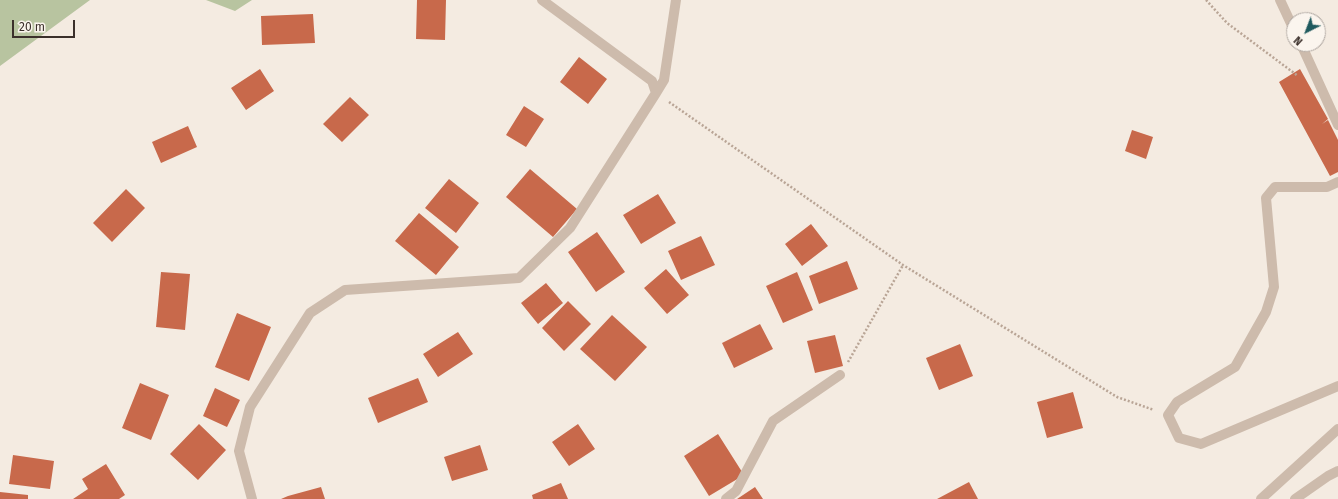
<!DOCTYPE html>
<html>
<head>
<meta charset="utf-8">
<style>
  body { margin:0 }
  #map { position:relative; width:1338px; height:499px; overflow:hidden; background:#f4ebe1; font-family:"Fira Sans",sans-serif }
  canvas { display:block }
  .north { position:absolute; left:1286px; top:12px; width:40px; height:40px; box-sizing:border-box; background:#fbf5ee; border:1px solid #aea6a0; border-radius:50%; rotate:222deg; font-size:11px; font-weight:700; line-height:16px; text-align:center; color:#3b302b }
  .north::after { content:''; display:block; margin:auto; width:14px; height:18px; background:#1f5a5e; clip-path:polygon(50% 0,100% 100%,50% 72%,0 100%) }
  .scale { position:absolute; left:12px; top:20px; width:63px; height:18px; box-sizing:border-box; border:2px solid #3b302b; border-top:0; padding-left:5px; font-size:12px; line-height:14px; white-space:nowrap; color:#3b302b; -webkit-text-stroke:3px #fbf5ee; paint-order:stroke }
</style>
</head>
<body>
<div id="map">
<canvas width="1338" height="499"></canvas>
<div class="north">N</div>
<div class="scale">20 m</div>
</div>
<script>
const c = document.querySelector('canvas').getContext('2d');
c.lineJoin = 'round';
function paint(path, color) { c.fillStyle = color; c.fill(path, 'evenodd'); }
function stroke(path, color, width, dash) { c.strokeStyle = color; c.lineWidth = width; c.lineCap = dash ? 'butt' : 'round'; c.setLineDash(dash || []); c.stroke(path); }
paint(new Path2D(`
  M0,0H90L0,66Z
  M206,0H252L235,11Z`), '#b8c4a0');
paint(new Path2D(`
  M417,0H446L445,40L416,39Z
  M313,14L315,43L262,45L261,16Z
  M579,57L607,79L588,104L560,82Z
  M260,69L274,91L246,110L231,88Z
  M1300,69L1328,119L1322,124L1328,120L1338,140V172L1330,176L1279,82Z
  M350,97L369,115L342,142L323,124Z
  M524,106L544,119L526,147L506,135Z
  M188,126L197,147L161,163L152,142Z
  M1132,130L1153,137L1146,159L1125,151Z
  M530,169L577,209L553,237L506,197Z
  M449,179L479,203L456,233L425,208Z
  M126,189L145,208L112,242L93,223Z
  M658,194L676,223L641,244L623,215Z
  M419,213L459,247L436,275L395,241Z
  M811,224L828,246L802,266L785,244Z
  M597,232L625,272L596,292L568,252Z
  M701,236L715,265L681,280L668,251Z
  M847,261L858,289L819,304L809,276Z
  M666,269L689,295L667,314L644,288Z
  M161,272L190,274L185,330L156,327Z
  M797,272L813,310L783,323L766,286Z
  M546,283L563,303L538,324L521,303Z
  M568,301L591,324L564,351L542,328Z
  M237,313L271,327L249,381L215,367Z
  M612,315L647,347L615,381L580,349Z
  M760,324L773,349L734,368L722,343Z
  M458,332L473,354L438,377L423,354Z
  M835,335L843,366L815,373L807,341Z
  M960,344L973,376L939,390L926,358Z
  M418,378L428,402L378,423L368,398Z
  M140,383L169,395L151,440L122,428Z
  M215,388L240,400L227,427L203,416Z
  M1073,392L1083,428L1047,438L1037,402Z
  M199,424L226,450L198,480L170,454Z
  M578,424L595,449L569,466L552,442Z
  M718,434L744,475L709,496L684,456Z
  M480,445L488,470L452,481L444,457Z
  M13,455L54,461L50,489L9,484Z
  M106,464L125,495L119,499H73L88,489L82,479Z
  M969,482L978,499H937Z
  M561,483L568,499H533L532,495Z
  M321,487L325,499H281L288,496Z
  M755,487L763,499H737Z
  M0,492L28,495V499H0Z`), '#c8694b');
stroke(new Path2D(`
  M1206,0L1227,23L1298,76
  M669,102L903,265L1117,397L1154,410
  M848,362L903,265`), '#b9a596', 2.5, [2, 2]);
stroke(new Path2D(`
  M542,0L652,81L656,93
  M1280,0L1294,30
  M1301,44L1338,125
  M1338,182L1327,187H1275L1266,198L1274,287L1266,312L1235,367L1177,402L1168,415L1179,438L1201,444L1338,386
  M252,499L239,451L250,407L310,313L345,290L519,278L570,228L656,93L664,80L676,0
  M726,499L736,491L773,421L840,375
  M1261,499L1338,429
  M1295,499L1328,476L1338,471`), '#cdbbac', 10);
</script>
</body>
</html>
